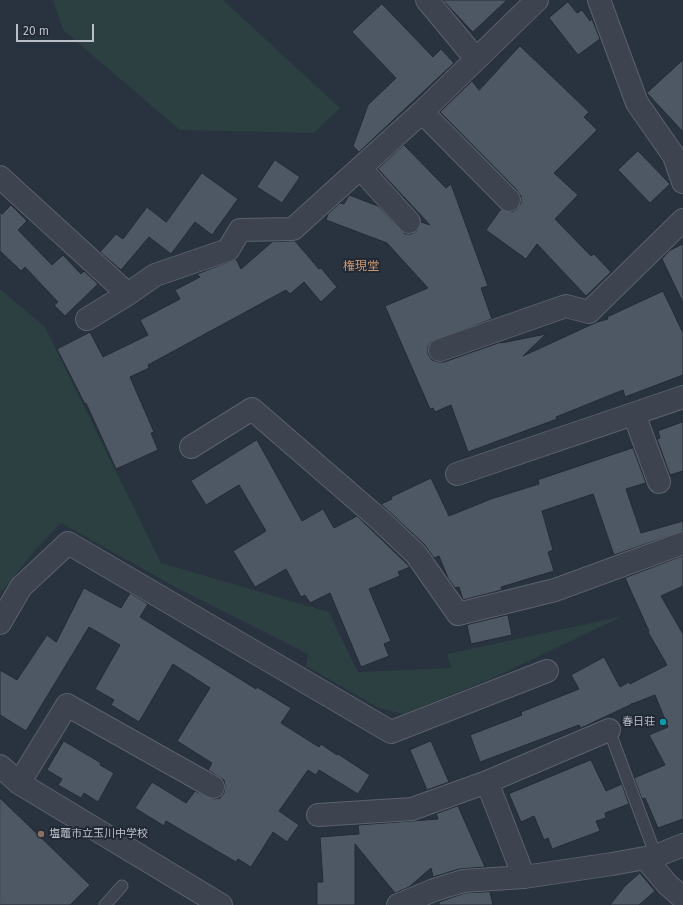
<!DOCTYPE html>
<html>
<head>
<meta charset="utf-8">
<style>
  body { margin:0 }
  #map { position:relative; width:683px; height:905px; overflow:hidden; background:#29323f; font-family:"Fira Sans",sans-serif }
  canvas { display:block }
  .scale { position:absolute; left:16px; top:24px; width:78px; height:18px; box-sizing:border-box; border:2px solid #b9c0c9; border-top:0; padding-left:5px; font-size:12px; line-height:14px; white-space:nowrap; color:#b9c0c9; -webkit-text-stroke:3px #222934; paint-order:stroke }
</style>
</head>
<body>
<div id="map">
<canvas width="683" height="905"></canvas>
<div class="scale">20 m</div>
</div>
<script>
const c = document.querySelector('canvas').getContext('2d');
c.lineJoin = 'round';
function paint(path, color) { c.fillStyle = color; c.fill(path, 'evenodd'); }
function stroke(path, color, width, dash) { c.strokeStyle = color; c.lineWidth = width; c.lineCap = dash ? 'butt' : 'round'; c.setLineDash(dash || []); c.stroke(path); }
function label(font, color, halo, rows, align = 'center') {
  c.font = font + ' "Fira Sans","Noto Sans JP",sans-serif'; c.lineWidth = 4; c.setLineDash([]); c.textBaseline = 'middle'; c.strokeStyle = halo; c.fillStyle = color; for (const [text, x, y, turn = 0] of rows) {
    c.save(); c.translate(x, y); c.rotate((+turn || 0) * Math.PI / 180); c.textAlign = isNaN(turn) ? turn : align; if (halo) c.strokeText(text, 0, 0); c.fillText(text, 0, 0); c.restore();
  }
}
paint(new Path2D(`
  M53,0H223L340,108L314,133L180,130L63,30Z
  M0,289L45,327L161,563L329,612L358,672L451,668L447,654L623,616L495,677L403,714L379,708L306,666L308,654L177,588L61,523L36,549L0,594Z`), '#2c3f41');
const building = new Path2D(`
  M443,0H507L473,32Z
  M568,2L577,13L582,10L590,21L592,19L600,39L578,55L549,18Z
  M382,4L433,57L441,49L454,63L359,152L353,146L368,105L396,78L352,32Z
  M520,46L589,112L584,117L597,130L554,173L578,195L555,219L591,256L594,254L611,272L586,296L537,244L526,259L486,230L501,209L512,212L517,209L521,203V196L516,189L440,112L472,81L479,90Z
  M683,60V132L647,93Z
  M404,145L446,188L451,184L488,286L481,288L492,319L431,342L428,347V354L432,360L438,362H444L501,342V343L546,334L523,356L597,322L608,319L607,317L663,291L683,333V375L625,397L623,390L556,417L557,419L468,452L451,405L435,412L433,408L430,409L385,306L428,288L387,243L326,220L328,214L340,203L344,204L349,195L378,206L405,234H411L417,231L421,222L430,225L378,169Z
  M638,151L670,184L650,203L618,170Z
  M275,160L300,177L282,203L257,187Z
  M202,173L238,199L212,235L195,222L171,254L149,237L121,270L100,252L116,234L123,239L147,207L166,222Z
  M11,205L27,221L18,230L52,265L63,255L81,274L84,271L98,284L65,316L54,305L58,302L25,267L21,271L0,251V212L2,214Z
  M295,241L319,269L321,268L337,287L321,302L304,282L290,294L286,290L148,365L149,368L130,377L154,432L151,433L158,450L116,469L86,403L85,404L57,349L90,332L103,357L148,335L140,320L180,299L175,290L200,277L197,274L236,259L241,269L272,242Z
  M683,244V303L662,259L669,251Z
  M683,422V471L670,475L657,439L660,438L658,431Z
  M257,440L302,521L323,509L334,528L357,516L410,567L398,572L400,576L369,589L391,641L384,644L389,656L361,667L330,593L310,603L305,595L301,597L286,569L255,587L233,551L266,531L239,485L206,505L191,481Z
  M633,448L646,483L626,489L641,533L683,521V531L614,555L593,494L542,511L553,550L548,552L554,571L501,587L502,590L463,600L459,587L455,588L448,578L439,556L434,558L425,545L381,504L392,499L391,497L431,478L449,516L491,499L539,484L538,480Z
  M683,556V586L661,596L683,634V819L658,828L645,798L642,799L634,778L665,765L649,735L668,727L655,695L632,704V703L630,705L581,728L579,725L480,762L470,735L522,715L521,712L579,689L571,675L604,657L620,687L629,682L630,684L667,665L648,632L649,631L625,578Z
  M84,588L121,608L130,593L148,604L140,617L256,689L257,687L291,708L281,723L319,747L321,744L337,755L338,754L370,775L358,794L319,770L316,775L308,770L279,811L299,825L287,842L273,832L251,867L238,859L236,862L166,821L164,826L135,808L152,782L186,803L195,791L213,799L220,798L224,793L225,786L224,780L208,770L212,763L177,741L210,688L173,664L139,722L111,705L114,700L95,689L120,645L89,627L26,731L0,715V670L17,680L47,635L56,642Z
  M508,615L512,635L471,644L467,625Z
  M64,741L101,763L100,765L114,773L98,802L84,793L81,798L58,785L62,779L47,770Z
  M431,741L449,782L427,790L410,750Z
  M591,760L606,791L622,784L629,804L605,813L606,818L596,821L600,831L552,849L548,838L544,840L534,816L521,822L509,794Z
  M0,798L90,885L70,905H0Z
  M458,806L485,867L459,869L433,877L431,868L409,887L395,893L355,844V905H317V882H323L320,837L359,834L358,825L438,819L436,814Z
  M640,873L655,891L639,905H610L625,886Z
  M490,892L493,905H439V902L465,893Z`);
paint(building, '#4e5864');
stroke(building, '#242b36', 1);
const service = new Path2D(`
  M609,730L656,856
  M105,905L122,886`);
const minor = new Path2D(`
  M427,0L476,59
  M599,0L637,103L674,156L683,182
  M422,112L509,200
  M360,168L409,222
  M0,177L128,294L155,275L228,250L240,230L293,229L422,112L537,0
  M87,319L128,294
  M440,350L566,306L589,312L683,220
  M634,414L659,482
  M191,447L252,409L379,519L416,554L458,614L555,590L683,543
  M457,474L683,397
  M0,623L21,587L68,543L391,732L547,671
  M0,766L19,783L221,905
  M487,782L524,877
  M19,783L67,705L213,787
  M318,815L412,809L487,782L609,730
  M645,858L668,885L683,898
  M398,905L434,890L463,881L524,877L612,864L656,856L683,845`);
stroke(service, '#5b626c', 13);
stroke(minor, '#5b626c', 24);
stroke(service, '#3d444f', 11);
stroke(minor, '#3d444f', 22);
for (const [x, y, r, color] of [
  [663,722,4,"#0f9aa8"],
  [41,834,4,"#8d6e63"]
]) { const dot = new Path2D(); dot.arc(x, y, r, 0, 2 * Math.PI); c.fillStyle = color; c.fill(dot); stroke(dot, '#222934', 1.5); }
label('11px', '#b9c0c9', '#222934', [
  ["春日荘",655,722],
  ["塩竈市立玉川中学校",49,834,"left"]
], 'right');
label('12px', '#ca9873', '#222934', [
  ["権現堂",361,267]
]);
</script>
</body>
</html>
